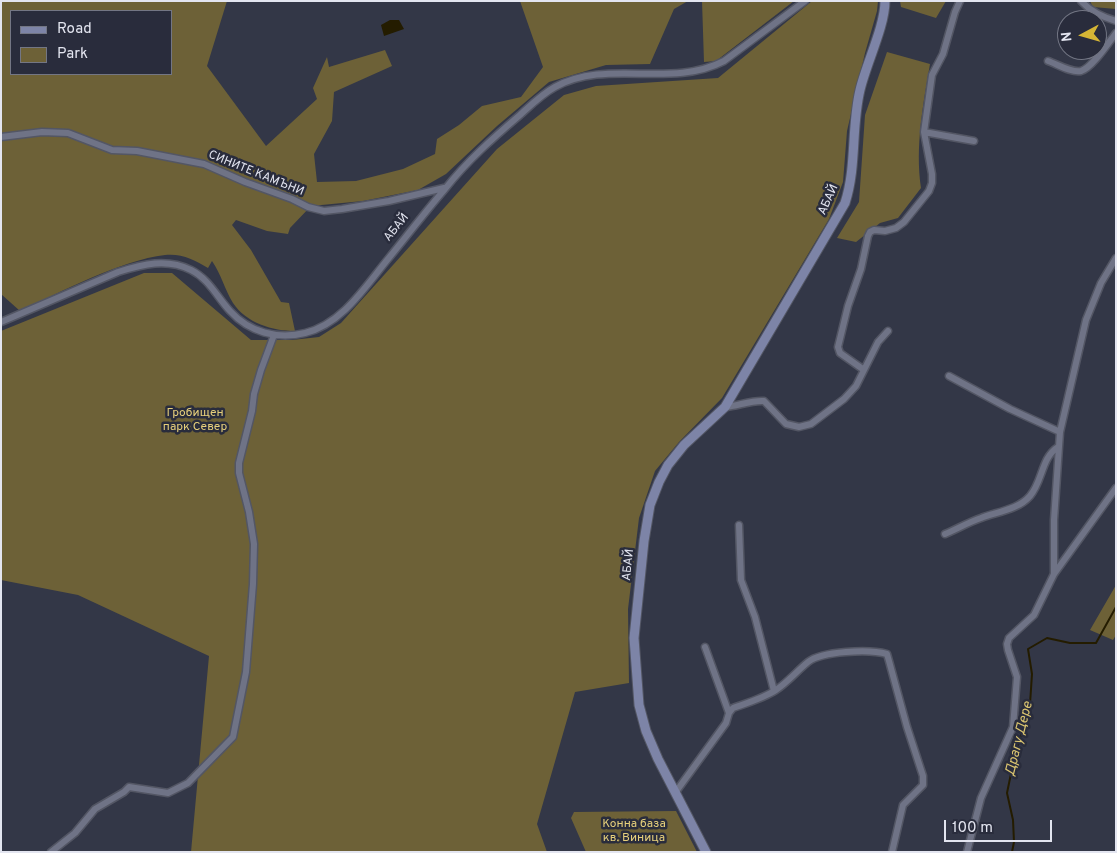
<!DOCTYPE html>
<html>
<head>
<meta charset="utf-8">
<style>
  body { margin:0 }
  #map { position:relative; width:1117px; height:853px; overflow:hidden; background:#333747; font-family:Overpass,sans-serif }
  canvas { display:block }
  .frame { position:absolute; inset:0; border:2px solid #e3e5f0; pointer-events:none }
  .legend { position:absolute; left:10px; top:10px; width:162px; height:65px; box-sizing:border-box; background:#292c3c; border:1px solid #737684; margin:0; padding:6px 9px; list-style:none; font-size:15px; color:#e3e5f0 }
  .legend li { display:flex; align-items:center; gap:10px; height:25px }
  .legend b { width:25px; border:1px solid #737684 }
  .north { position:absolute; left:1057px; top:10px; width:50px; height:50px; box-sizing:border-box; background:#292c3c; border:1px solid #737684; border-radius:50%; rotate:264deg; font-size:14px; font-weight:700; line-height:20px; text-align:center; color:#e3e5f0 }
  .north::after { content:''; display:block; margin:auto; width:18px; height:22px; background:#d5b535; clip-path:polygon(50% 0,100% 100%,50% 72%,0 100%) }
  .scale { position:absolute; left:944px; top:820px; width:108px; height:22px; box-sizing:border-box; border:2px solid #e3e5f0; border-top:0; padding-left:6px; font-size:15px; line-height:18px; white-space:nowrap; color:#e3e5f0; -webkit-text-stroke:4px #292c3c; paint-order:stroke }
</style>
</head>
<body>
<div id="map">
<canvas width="1117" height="853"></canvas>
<div class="frame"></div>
<ul class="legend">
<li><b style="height:6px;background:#7d84a7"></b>Road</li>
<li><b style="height:14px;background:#6d6137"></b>Park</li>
</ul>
<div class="north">N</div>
<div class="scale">100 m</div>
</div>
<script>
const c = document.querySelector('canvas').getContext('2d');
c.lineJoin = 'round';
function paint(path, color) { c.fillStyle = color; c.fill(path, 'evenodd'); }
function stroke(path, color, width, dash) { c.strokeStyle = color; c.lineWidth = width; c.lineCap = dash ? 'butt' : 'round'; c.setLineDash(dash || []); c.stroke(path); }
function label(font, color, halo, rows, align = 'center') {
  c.font = font + ' Overpass,sans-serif'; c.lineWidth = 5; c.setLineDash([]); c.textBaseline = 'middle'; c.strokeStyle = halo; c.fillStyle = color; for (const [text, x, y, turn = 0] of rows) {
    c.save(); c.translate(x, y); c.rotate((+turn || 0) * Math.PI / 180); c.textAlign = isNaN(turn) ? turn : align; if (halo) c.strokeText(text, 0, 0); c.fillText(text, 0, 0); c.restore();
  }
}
paint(new Path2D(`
  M1,1H227L207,66L266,146L317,99L313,88L327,57L329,67L385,50L392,66L334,92L332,121L314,154L317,182L356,181L403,169L435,154L437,139L459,125L482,106L521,97L543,67L520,1H688L674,9L650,64L606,65L549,82L497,126L446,174L418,190L363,201L311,206L290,228L288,234L267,231L236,220L232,225L251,250L281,302L289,303L295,331C273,331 246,323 233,303C225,290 221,274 212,261L208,268C195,260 181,253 165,255C121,260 61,292 20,311L1,294ZM11,11H171V74H11Z
  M702,1H794L716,61L704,62Z
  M812,1H878L877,11L865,53L847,131L843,182L829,219L722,398L679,442L655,471L639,518L628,609L629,683L575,692L537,824L547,852H191L209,656L78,595L1,580V331L144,273H172L251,340H292L319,337L341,323L497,149L564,95L596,86L718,78Z
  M900,1H946L936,18L901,7Z
  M1090,1H1116V9L1093,7Z
  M887,52L930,64C923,105 915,147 921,188L898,218L880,223L856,242L837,238L859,202L865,115Z
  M1116,585V635L1113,640L1090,630Z
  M676,811L697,852H586L571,818L574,812Z`), '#6d6137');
paint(new Path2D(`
  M390,20H399L404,29L384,36L381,25Z`), '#241c00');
stroke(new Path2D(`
  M1012,852L1014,842L1013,820L1007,793L1014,759L1030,704L1032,674L1028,649L1047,638L1070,643H1096L1116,607`), '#241c00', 2);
const street = new Path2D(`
  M1081,1C1091,12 1102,17 1116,21
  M1048,61C1057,64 1071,73 1081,71C1092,68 1109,42 1116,33
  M924,132L974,141
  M1,137L42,132L68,133L112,150L137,151L204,164L245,182L292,199L308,207L324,211L342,209L389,201L444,188
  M1,322L118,272C143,264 167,258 191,270C209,279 217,297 230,311C249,332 277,340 305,333C342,324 365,287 388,259C407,236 425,212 445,189C467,161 493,138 520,115C531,105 542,94 555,87C608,58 670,89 724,61L805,1
  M864,370L878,342L888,331
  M949,376L1010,409L1060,432
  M725,407C738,406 751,400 764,401L786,424L799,427L811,424L844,399L856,386L864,370L840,353L838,347L848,306L861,269L868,236L870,232L874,230L885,231L896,228L904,222L929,191L932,183V174L924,132L932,75L943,54L955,12L960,1
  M739,525L741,580L755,617L774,691
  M945,534C957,529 969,522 981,518C996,512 1018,510 1030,496C1043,481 1041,458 1058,447
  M1054,574V520L1060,432L1086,320L1101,283L1116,258
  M705,647L729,713
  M675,793L726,723L729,713L733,708C747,703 764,698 776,690C788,682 797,671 808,662C822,651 869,649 887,654L889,661L907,727L923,776V785L903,805L892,852
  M51,852L75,833L95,809L124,792L129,787L168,793L188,783L233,737L246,672L253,584L254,544L249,512L239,473V463L252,411L254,394L261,370L274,335
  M967,852L981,798L1013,727L1017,677L1008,650L1007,644L1009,638L1034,615L1054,574L1116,488`);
const secondary = new Path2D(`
  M706,852L658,759L646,731L639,705L634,638L644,541L650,505L659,482L668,465L684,445L725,407L845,203C857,166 851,127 860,90C866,64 885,26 885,1`);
stroke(street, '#535664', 9);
stroke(secondary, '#535664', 11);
stroke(street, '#6f7386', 6);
stroke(secondary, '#7d84a7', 9);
label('12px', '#e3e5f0', '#292c3c', [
  ["СИНИТЕ КАМЪНИ",256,174,22],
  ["АБАЙ",829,200,-65],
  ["АБАЙ",397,228,-51],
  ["АБАЙ",629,565,-84]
]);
label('12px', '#e6cf7b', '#292c3c', [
  ["Гробищен",195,414],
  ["парк Север",195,428],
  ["Конна база",634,825],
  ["кв. Виница",634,839]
]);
label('italic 14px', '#dbc570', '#292c3c', [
  ["Драгу Дере",1020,739,-76]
]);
</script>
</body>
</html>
